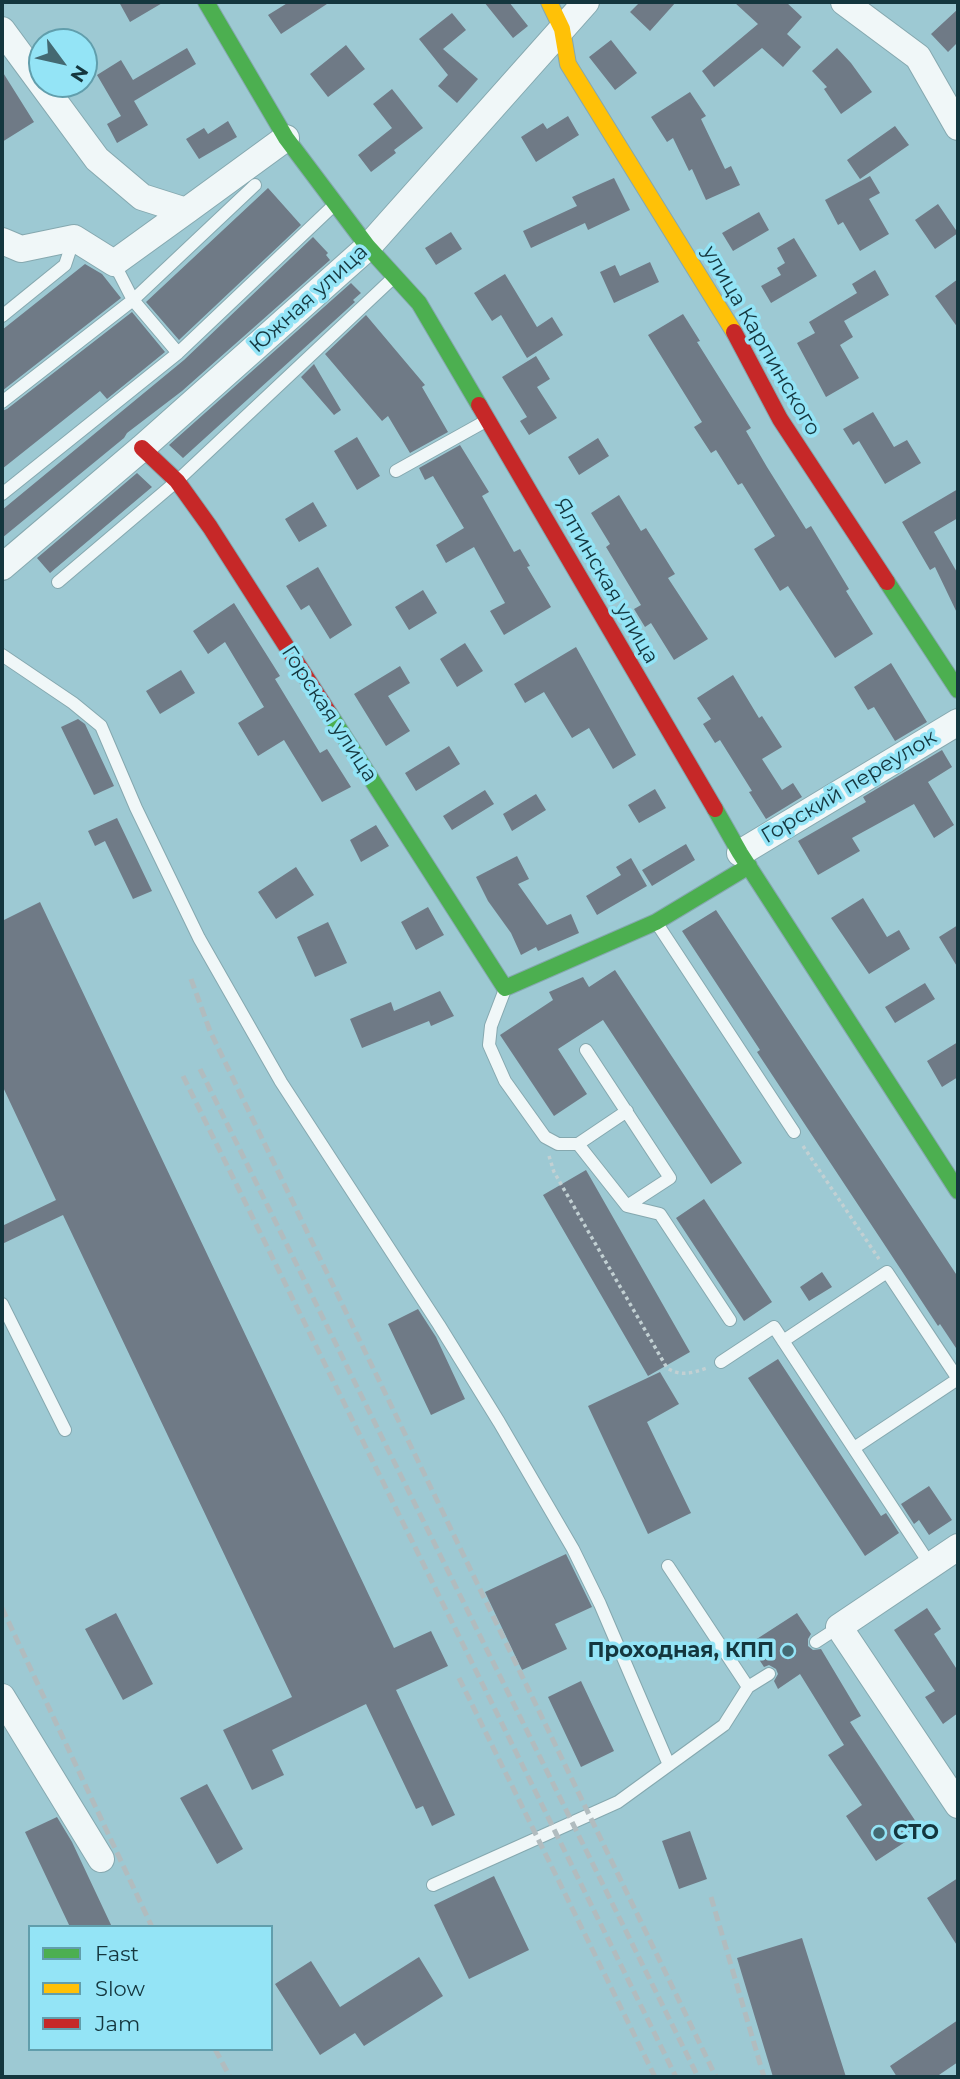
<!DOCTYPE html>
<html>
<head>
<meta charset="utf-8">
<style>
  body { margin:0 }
  #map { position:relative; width:960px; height:2079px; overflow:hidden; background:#9dc9d3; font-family:Montserrat,sans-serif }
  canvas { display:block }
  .frame { position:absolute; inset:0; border:4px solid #14363e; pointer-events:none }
  .legend { position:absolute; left:28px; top:1925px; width:245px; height:126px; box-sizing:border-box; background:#94e4f6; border:2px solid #619eac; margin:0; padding:9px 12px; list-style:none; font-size:21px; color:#14363e }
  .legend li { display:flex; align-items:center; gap:14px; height:35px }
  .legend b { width:35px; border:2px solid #619eac }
  .north { position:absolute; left:28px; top:28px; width:70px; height:70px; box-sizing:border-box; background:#94e4f6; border:2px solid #619eac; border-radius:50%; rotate:123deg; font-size:19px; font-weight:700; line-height:28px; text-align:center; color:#14363e }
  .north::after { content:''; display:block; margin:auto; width:24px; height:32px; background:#446972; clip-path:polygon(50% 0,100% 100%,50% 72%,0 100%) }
</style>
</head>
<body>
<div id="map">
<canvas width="960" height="2079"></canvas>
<div class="frame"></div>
<ul class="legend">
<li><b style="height:9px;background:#4caf50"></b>Fast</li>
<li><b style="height:9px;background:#ffc107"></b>Slow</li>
<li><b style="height:9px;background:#c62828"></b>Jam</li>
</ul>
<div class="north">N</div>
</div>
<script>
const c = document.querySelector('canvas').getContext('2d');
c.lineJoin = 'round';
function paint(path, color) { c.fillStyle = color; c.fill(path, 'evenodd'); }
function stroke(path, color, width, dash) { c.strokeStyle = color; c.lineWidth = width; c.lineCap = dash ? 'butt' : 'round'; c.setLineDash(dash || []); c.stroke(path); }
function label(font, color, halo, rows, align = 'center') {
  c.font = font + ' Montserrat,sans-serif'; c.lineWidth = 7; c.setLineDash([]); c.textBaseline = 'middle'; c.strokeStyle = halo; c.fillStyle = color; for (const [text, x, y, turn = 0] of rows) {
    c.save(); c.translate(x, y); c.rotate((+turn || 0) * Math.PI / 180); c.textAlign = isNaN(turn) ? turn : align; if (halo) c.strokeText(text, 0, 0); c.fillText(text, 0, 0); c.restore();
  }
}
paint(new Path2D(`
  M119,2H164L130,22Z
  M289,2H330L281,34L268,15Z
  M484,2H509L528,26L513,38Z
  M640,2H676L650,31L630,12Z
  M734,2H786L802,17L787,34L801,47L783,67L762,48L714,87L702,71L758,24Z
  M958,9V42L948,52L931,34Z
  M452,13L466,30L443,49L478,79L457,103L438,86L448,75L419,39Z
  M611,40L637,73L615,90L589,57Z
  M346,45L365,69L328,97L310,74Z
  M187,48L196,64L134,101L148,125L117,143L107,124L121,116L97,75L121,60L133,80Z
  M837,48L851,63L872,92L841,114L824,89L827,87L812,71Z
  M2,71L34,122L2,142Z
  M392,89L423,128L394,150L396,153L371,172L358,155L392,128L373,104Z
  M690,92L706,116L701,119L725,169L731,166L740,185L706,200L692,169L689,171L673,138L667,142L651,117Z
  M568,116L579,135L536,162L521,137L543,123L547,129Z
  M228,121L237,137L199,159L186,139L204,128L208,134Z
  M895,126L909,145L860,179L847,160Z
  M870,176L880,193L869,199L889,234L860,251L843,222L838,225L825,200Z
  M614,178L630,210L588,230L585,223L531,248L523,231L577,206L572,197Z
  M268,188L301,225L179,340L146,302Z
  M938,204L958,233L935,249L915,220Z
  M759,212L769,230L733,251L722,233Z
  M451,232L462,249L436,265L425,248Z
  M313,237L328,253L326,255L330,260L182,391L127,433L124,438L2,538V510L184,360Z
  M794,238L817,276L771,303L761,286L781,275L777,268L785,263L777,248Z
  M650,262L659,282L614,303L600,272L615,265L620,276Z
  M85,264L102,274L121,298L2,391V330Z
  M875,270L889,295L844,321L853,337L840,345L859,378L826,397L797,343L815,333L809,322L857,293L852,284Z
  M505,274L537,327L552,317L563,335L527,358L501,315L492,321L474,293Z
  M958,279V328L935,296Z
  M351,283L361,293L353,300L355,302L183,458L169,445Z
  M132,312L165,352L107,399L100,391L2,469V411L7,409Z
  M683,314L700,341L697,342L751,428L746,431L767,467L806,529L811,526L849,589L846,591L873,634L835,658L788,586L780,591L754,549L775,536L742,483L738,485L716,450L711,453L694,427L702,422L648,335Z
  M366,315L425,385L422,387L448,432L410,453L388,416L382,421L325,354Z
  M536,356L550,379L537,387L557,418L529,435L520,421L527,417L502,377Z
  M314,364L341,410L334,415L301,377Z
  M873,412L894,447L907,440L921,463L885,484L859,441L853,445L843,429Z
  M357,437L380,476L357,490L334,451Z
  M598,438L609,456L579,475L568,457Z
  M460,445L489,492L482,496L514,552L520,549L530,566L527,567L551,607L504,635L490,611L505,603L474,547L446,563L436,545L464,528L433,476L425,480L419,468Z
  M137,473L152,487L50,573L37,558Z
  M958,489V518L934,532L958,574V615L935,567L930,570L902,522Z
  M619,495L641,531L646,528L675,574L668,578L708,639L674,660L651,623L645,627L634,609L641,605L606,547L610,544L591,513Z
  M313,502L327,526L299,542L285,519Z
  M318,567L352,625L330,639L309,605L301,610L286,586Z
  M423,590L437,613L409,630L395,607Z
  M234,603L280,676L275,679L320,753L327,749L351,787L322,802L284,740L258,756L238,723L264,707L225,642L208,654L193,631Z
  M465,643L483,671L457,687L440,659Z
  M576,647L636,755L613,769L589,728L572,738L544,692L525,703L514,684Z
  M891,663L927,722L895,741L874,707L868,710L854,687Z
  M400,666L410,683L388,696L410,731L386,746L354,694Z
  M181,670L195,693L160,714L146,691Z
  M733,675L759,718L762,716L782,747L762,759L782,790L793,783L802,797L766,819L749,792L752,791L720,740L715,743L703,724L711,719L697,698Z
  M78,719L85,724L114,786L94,795L61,727Z
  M449,746L460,764L416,791L405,773Z
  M942,750L952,767L928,782L954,825L934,838L914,804L852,838L860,851L818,875L798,841L866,802L863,797Z
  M655,789L666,808L639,823L628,805Z
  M485,790L494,804L452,830L443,816Z
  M536,794L546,810L512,831L503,814Z
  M117,818L152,891L133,899L105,841L95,846L88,831Z
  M376,825L389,846L361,862L350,840Z
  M686,844L695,860L652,886L642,870Z
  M517,856L529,879L518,884L547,925L571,914L579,933L538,951L536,947L521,955L511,933L488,901L476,877Z
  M631,858L647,886L597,915L586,896L621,875L616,867Z
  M296,867L314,895L276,919L258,892Z
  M863,898L887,937L899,930L910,949L869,974L831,918Z
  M40,902L394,1648L431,1631L448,1666L396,1690L455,1815L432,1826L423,1806L416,1809L366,1704L272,1750L284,1775L252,1790L223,1730L292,1697L63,1215L2,1244V1226L56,1200L2,1085V921Z
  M428,907L444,935L416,950L401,922Z
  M716,910L958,1277V1351L940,1324L938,1326L886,1247L757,1052L760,1050L682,931Z
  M328,922L347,963L315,977L297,937Z
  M958,925V968L939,937Z
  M615,970L742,1163L711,1184L603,1020L558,1049L587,1094L554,1116L500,1035L553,1000L549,992L583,977L589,987Z
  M925,983L935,999L895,1023L885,1007Z
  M440,991L454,1016L431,1026L429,1021L362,1048L350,1019L391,1002L394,1011Z
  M958,1042V1077L942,1087L927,1061Z
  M586,1170L690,1352L648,1376L543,1195Z
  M704,1199L772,1302L744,1321L676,1218Z
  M822,1272L832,1287L809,1301L800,1287Z
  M418,1309L436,1337L465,1399L431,1415L388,1324Z
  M778,1359L881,1516L886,1513L899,1533L865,1556L748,1378Z
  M660,1372L679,1404L647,1422L691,1513L648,1534L588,1406Z
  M929,1486L952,1520L929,1535L919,1520L914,1524L901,1504Z
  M566,1554L592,1607L555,1624L567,1649L522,1670L485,1592Z
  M927,1608L941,1629L934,1634L958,1671V1713L943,1724L925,1697L935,1691L894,1630Z
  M116,1613L153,1684L123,1700L85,1629Z
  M797,1613L811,1634L808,1639V1646L813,1650L821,1649L861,1716L850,1722L922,1831L876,1861L846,1816L862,1805L828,1755L844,1745L800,1674L778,1689L774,1681L778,1674L776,1669L769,1665L764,1667L749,1644Z
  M581,1681L614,1751L581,1767L548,1697Z
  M207,1784L243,1849L217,1864L180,1798Z
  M57,1817L72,1842L112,1927H70L25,1832Z
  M690,1831L707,1879L679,1889L662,1841Z
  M494,1876L529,1950L469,1979L434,1905Z
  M958,1878V1947L927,1898Z
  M802,1938L846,2077H773L737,1958Z
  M419,1957L443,1996L364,2046L355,2033L320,2055L275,1984L311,1961L340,2007Z
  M958,2020V2062L936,2077H897L890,2066Z`), '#6f7a86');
const lane = new Path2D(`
  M114,263L133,300L178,353
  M2,316L65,265L74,238
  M2,402L133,300L255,185
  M396,471L484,422
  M2,494L178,353L333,206
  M58,582L177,481L392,279
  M2,655L73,703L101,726L136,808L199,938L281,1082L439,1325L499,1422L573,1549L600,1604L669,1765
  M658,925L794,1132
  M504,992L491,1026L489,1045L505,1081L545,1137L558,1144H578L627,1111
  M586,1050L670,1178L627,1206
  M578,1144L627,1206L660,1214L730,1320
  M2,1304L65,1430
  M783,1341L887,1272L958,1379
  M721,1362L774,1327L931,1566
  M854,1448L958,1379
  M668,1566L748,1687
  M816,1642L839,1627
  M433,1885L618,1802L724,1725L748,1687L769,1674`);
const street = new Path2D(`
  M844,2L918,57L958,127
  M2,30L97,159L142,197L186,211L286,138
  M2,241L21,249L74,238L114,263L186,211
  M2,567L142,448L368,247L586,2
  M740,853L958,722
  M958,1547L839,1627L958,1805
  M2,1697L101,1859`);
const fast = new Path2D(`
  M206,2L286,138L368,247L419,303L479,405
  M887,582L958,690
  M329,713L505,988L656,922L749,866
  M715,809L740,853L958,1191`);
const slow = new Path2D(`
  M549,2L562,29L568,64L734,332`);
const jam = new Path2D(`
  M734,332L780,419L887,582
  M479,405L715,809
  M142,448L177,481L210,527L329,713`);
stroke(lane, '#85a8af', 14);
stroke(street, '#85a8af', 28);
stroke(fast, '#85a8af', 18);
stroke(slow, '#85a8af', 18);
stroke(jam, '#85a8af', 18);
stroke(new Path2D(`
  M803,1146L879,1259
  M549,1156L554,1172L667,1368C681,1377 692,1373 707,1368`), '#c2d0d3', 3.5, [3.5, 3.5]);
stroke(lane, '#f0f7f8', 12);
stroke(street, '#f0f7f8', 26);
stroke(fast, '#4caf50', 16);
stroke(slow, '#ffc107', 16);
stroke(jam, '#c62828', 16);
stroke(new Path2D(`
  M191,979L210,1031L716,2077
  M200,1069L698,2077
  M183,1076L676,2077
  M2,1608L152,1927
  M459,1678L655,2077
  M711,1897L764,2077
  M215,2049L230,2077`), '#b1bcbf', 5, [10, 5]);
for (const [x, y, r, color] of [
  [788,1651,7,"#446972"],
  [879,1833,7,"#446972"]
]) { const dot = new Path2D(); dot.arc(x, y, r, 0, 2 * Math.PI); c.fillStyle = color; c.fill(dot); stroke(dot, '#94e4f6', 2.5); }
label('21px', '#14363e', '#94e4f6', [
  ["Южная улица",309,299,-42],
  ["улица Карпинского",761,341,60],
  ["Ялтинская улица",606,581,60],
  ["Горская улица",329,714,57],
  ["Горский переулок",849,787,-31]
]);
label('bold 21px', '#14363e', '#94e4f6', [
  ["Проходная, КПП",774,1651],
  ["СТО",893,1833,"left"]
], 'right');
</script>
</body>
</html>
